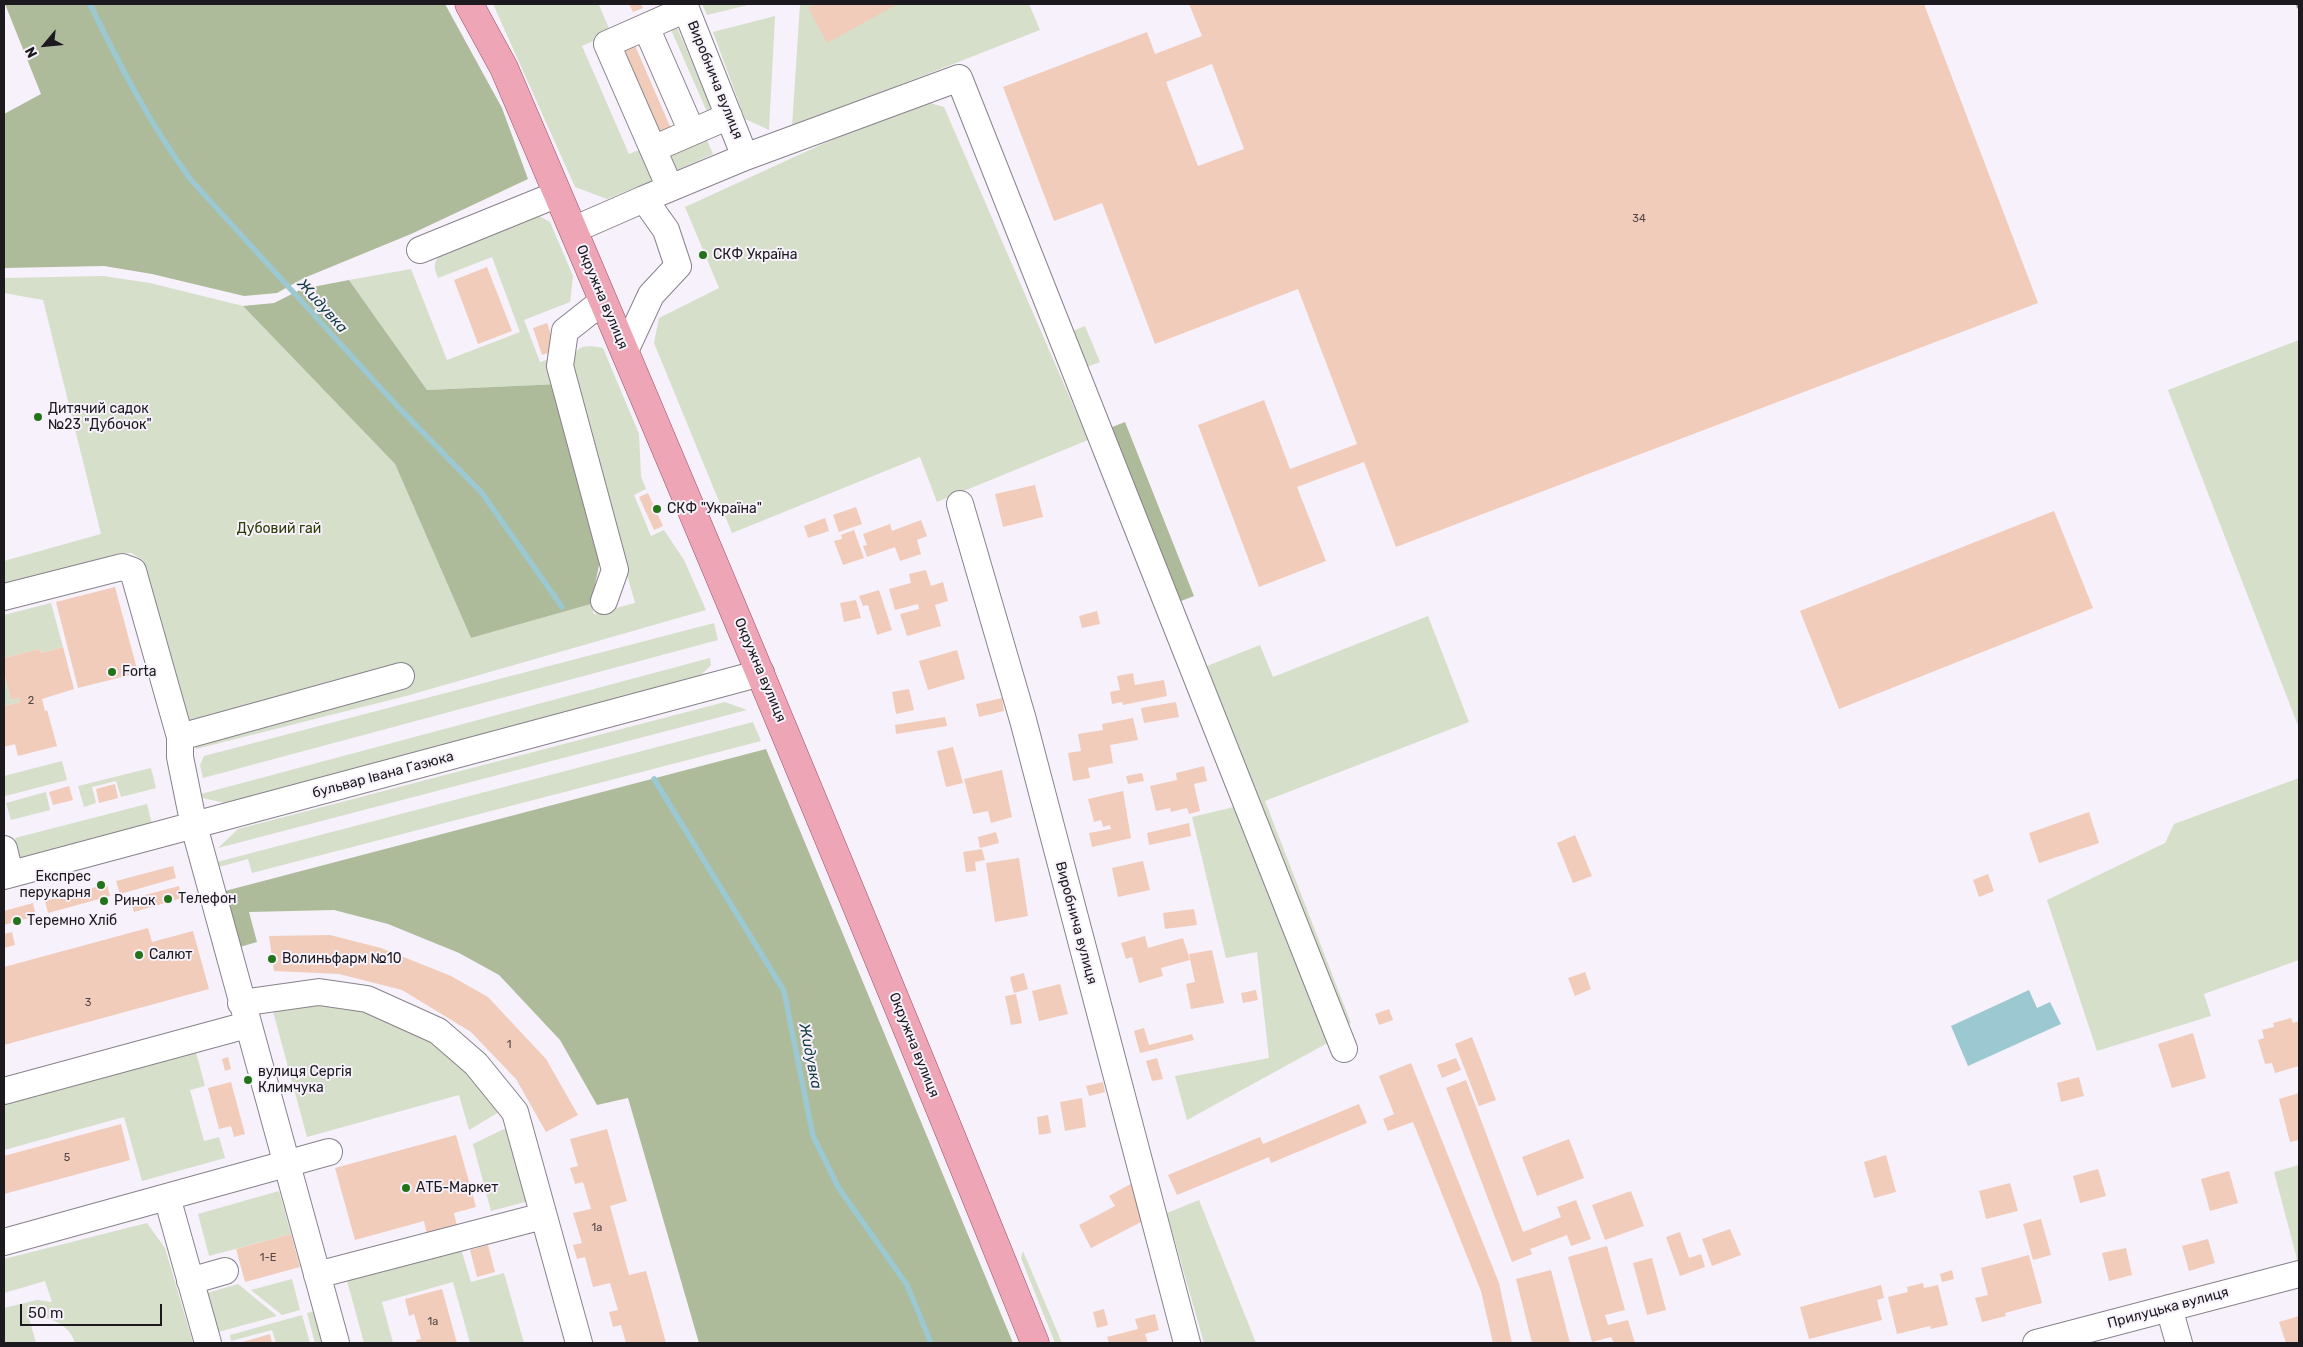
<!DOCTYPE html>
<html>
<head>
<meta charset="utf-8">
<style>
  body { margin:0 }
  #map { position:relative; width:2303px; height:1347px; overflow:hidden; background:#f7f1fb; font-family:Rubik,sans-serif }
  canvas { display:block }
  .frame { position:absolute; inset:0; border:5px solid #1c1a1e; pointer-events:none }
  .north { position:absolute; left:20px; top:20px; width:50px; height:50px; -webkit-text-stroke:4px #f7f1fb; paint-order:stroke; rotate:242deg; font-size:14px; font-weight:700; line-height:20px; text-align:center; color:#1c1a1e }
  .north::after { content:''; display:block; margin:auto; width:18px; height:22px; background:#1c1a1e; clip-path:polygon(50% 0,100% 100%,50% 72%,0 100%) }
  .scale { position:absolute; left:20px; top:1304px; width:142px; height:22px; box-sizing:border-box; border:2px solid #1c1a1e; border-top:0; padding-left:6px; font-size:15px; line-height:18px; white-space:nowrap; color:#1c1a1e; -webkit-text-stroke:4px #f7f1fb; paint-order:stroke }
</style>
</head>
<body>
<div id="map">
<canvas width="2303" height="1347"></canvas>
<div class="frame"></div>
<div class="north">N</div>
<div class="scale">50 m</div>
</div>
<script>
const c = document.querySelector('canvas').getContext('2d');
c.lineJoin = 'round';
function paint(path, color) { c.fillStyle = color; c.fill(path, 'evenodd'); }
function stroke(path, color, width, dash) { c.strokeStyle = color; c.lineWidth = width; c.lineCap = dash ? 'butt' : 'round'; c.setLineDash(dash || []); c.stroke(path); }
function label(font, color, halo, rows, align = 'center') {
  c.font = font + ' Rubik,sans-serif'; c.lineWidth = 4; c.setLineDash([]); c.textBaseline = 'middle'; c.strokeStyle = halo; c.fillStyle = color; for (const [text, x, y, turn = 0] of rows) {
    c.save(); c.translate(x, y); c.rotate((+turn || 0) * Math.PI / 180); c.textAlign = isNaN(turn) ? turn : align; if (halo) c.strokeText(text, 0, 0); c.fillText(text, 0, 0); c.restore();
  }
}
paint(new Path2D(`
  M493,4H601L599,5L611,33L582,46L629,154L641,149L654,180L607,199L575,187Z
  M702,4H752L707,15Z
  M800,4H1029L1040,30L792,127Z
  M775,16L769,130L745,119L713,32Z
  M675,23L712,109L707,112L669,25Z
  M919,100L944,107L1088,440L937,502L920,457L732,533L654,343L659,318L719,288L685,207Z
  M707,140L713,154L677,170L670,156Z
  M539,216L550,222L573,276L570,302L524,320L540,362L552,358L559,384L427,390L349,280L411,269L447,360L520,332L492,257L438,278C434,268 433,264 440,254Z
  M103,276L150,283L243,306L395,464L471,638L591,604L594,614L635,603L569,368C575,346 582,344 603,348L639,434L641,476L646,489L634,495L651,536L664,530L684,560L706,610L406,696L196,749L143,560L131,553H120L4,586V561L101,534L43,300L4,293V278Z
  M1085,326L1100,362L1082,369L1068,333Z
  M2299,340V728L2168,390Z
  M51,603L63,647L41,653L39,649L4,658V615Z
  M1428,616L1469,722L1265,801L1351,1023L1341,1027L1202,668L1260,645L1273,677Z
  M714,623L718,640L203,778L200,765L204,756Z
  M710,658L711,665L701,675L686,682L229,804L203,798L201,794Z
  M4,673L11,700L20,698V702L4,706Z
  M725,702L747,710L218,848L238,829Z
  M753,722L761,741L252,873L248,859L219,867L217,862Z
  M62,761L67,780L5,796L4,776Z
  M151,768L156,788L121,797L116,781L92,787L96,803L84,807L78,786Z
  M2299,778V960L2204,994L2211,1016L2097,1051L2047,900L2165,843L2174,824Z
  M46,792L50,810L11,820L6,803Z
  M147,804L152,824L20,858L15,838Z
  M1238,806L1333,1040L1187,1120L1175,1076L1269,1058L1257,952L1226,958L1192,817Z
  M271,1004H365L435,1036L499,1112L469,1130L459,1095L307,1137Z
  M194,1045L205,1086L190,1090L204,1141L219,1137L225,1158L142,1181L124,1117L4,1150V1097Z
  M506,1128L513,1129L533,1200L491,1211L473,1144Z
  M2299,1165V1262L2298,1263L2274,1172Z
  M279,1191L291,1234L209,1256L198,1214Z
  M1199,1200L1256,1343H1204L1167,1213Z
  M147,1223L165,1248L193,1343H75C69,1323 48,1315 29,1318L36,1343H4V1308L37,1300L52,1302L45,1281L4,1293V1259Z
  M460,1246L471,1282L504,1273L524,1343H470L453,1282L382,1302L393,1343H364L346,1277Z
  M1023,1251L1062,1343H1055L1021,1258Z
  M292,1279L300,1310L282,1315L251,1290Z
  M238,1284L277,1316L218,1332L207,1293Z
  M319,1310L328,1343H315L307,1313Z
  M302,1315L310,1343H276L272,1330L231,1341L230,1335Z`), '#d6dfc9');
paint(new Path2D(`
  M5,4H445L502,108L528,179L411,234L304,278L277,293L244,296L152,274L104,266L4,268V114L41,94Z
  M349,280L427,390L559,384L602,551L591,604L471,638L395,464L243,306L274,303L302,289Z
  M1125,422L1194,596L1176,603L1107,429Z
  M766,749L1013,1343H699L628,1098L597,1105L560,1040L499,975L459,953L388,924L334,910L249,912L257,942L240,947L225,891Z`), '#aebb9a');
paint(new Path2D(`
  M2029,990L2037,1008L2050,1002L2061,1024L1968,1066L1951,1026Z`), '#9cc8d1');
stroke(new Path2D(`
  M90,4C119,64 151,126 191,180L398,407L482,493L562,607
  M654,779L784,991L813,1136L838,1187L907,1285L931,1343`), '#9cc8d1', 5.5);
paint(new Path2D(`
  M629,4H641L643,8L633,12Z
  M815,4H898L827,43L808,8Z
  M1189,4H1924L2038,303L1396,547L1364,462L1297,487L1326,561L1259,587L1198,425L1264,400L1290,469L1357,444L1298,289L1155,344L1102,203L1054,221L1003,87L1147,32L1155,54L1202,36ZM1212,64L1244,149L1198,166L1166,82Z
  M633,41L672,131L661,136L622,46Z
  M487,267L512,331L478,344L454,280Z
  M547,323L556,350L542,355L533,328Z
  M1035,485L1043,517L1003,527L995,494Z
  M648,493L663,526L654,530L639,497Z
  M856,507L862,524L839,532L833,515Z
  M2054,511L2093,608L1839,709L1800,611Z
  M825,518L829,531L808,538L804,526Z
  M921,520L927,536L917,540L921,554L900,561L895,547L867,557L863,546L867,545L863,534L890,524L892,531Z
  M854,530L864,558L843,565L834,541L842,539L841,535Z
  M926,570L931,586L943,582L948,601L935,605L941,626L907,636L900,614L919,609L918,604L895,610L889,589L911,583L909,574Z
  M115,587L138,673L78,688L56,602Z
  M879,590L892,630L877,635L868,605L863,606L859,596Z
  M856,600L861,618L844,622L840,603Z
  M1097,611L1100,624L1082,628L1079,616Z
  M63,647L74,689L42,699L45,711L47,710L57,746L18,756L15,744L4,747V706L20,702V698L11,700L4,673V658L39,649L41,653Z
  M957,650L965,679L928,690L919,661Z
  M1133,673L1135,685L1164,680L1167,696L1123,705L1122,702L1112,704L1110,692L1120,690L1117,676Z
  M909,689L914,710L896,714L892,692Z
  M1002,698L1004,711L979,717L976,704Z
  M1176,702L1179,717L1144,723L1141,708Z
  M945,717L947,726L896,734L895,725Z
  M1133,718L1138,740L1110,745L1113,763L1088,768L1090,778L1073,781L1068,753L1081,751L1078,734L1103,730L1102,724Z
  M953,747L963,783L946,787L937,751Z
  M1204,766L1207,781L1194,784L1200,811L1189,814L1187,808L1171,812L1170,808L1156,811L1150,786L1177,780L1176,773Z
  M1002,770L1012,817L991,823L988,811L973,814L964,779Z
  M1142,773L1144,781L1128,784L1126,776Z
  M115,784L118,798L99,803L96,789Z
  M69,786L73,800L53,805L49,792Z
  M1123,791L1131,838L1092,847L1089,833L1111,829L1110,825L1103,827L1101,820L1094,822L1088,799Z
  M2089,812L2099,843L2039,863L2029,833Z
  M1189,823L1191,836L1149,845L1147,833Z
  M996,832L999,843L980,848L978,837Z
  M1575,835L1592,876L1573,883L1557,843Z
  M982,849L985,860L975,862L976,871L966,872L963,852Z
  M1019,858L1028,916L995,922L986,863Z
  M1143,861L1150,890L1118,897L1112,868Z
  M173,866L176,878L120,894L116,881Z
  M1988,874L1994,891L1979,897L1973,880Z
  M107,884L110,896L48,913L45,901Z
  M179,886L182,898L134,912L130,899Z
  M33,903L36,916L4,925V911Z
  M1194,909L1197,925L1165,929L1163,913Z
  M148,928L152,942L193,931L209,989L4,1045V967Z
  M12,932L15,945L4,948V934Z
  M330,935L381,948L451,976L488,997L546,1059L578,1115L546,1132L516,1079L471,1032L402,990L339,974L274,971L269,936Z
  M1145,936L1148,948L1183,938L1190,960L1161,968L1163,976L1139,983L1132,957L1126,959L1121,943Z
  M1212,950L1224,1003L1191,1009L1186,984L1195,982L1189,954Z
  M1585,972L1591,989L1575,996L1568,978Z
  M1024,973L1028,989L1014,993L1010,977Z
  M1060,984L1068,1014L1039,1021L1032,991Z
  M1256,990L1258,1000L1243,1003L1241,993Z
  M1016,994L1022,1023L1011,1025L1005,996Z
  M1389,1009L1393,1020L1379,1025L1375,1014Z
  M2291,1018L2293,1023L2299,1021V1066L2275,1073L2272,1063L2265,1064L2258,1040L2264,1038L2262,1030L2274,1027L2273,1023Z
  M1144,1028L1149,1045L1192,1034L1194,1040L1140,1053L1134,1031Z
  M2193,1033L2206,1078L2172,1088L2158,1044Z
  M1472,1037L1496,1100L1479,1106L1455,1044Z
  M228,1057L231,1069L225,1071L222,1059Z
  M1157,1058L1163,1079L1152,1081L1146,1061Z
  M1456,1058L1461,1070L1442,1078L1437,1065Z
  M1411,1063L1499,1283L1512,1343H1493L1481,1291L1413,1122L1388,1131L1383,1119L1394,1114L1379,1076Z
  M2079,1077L2084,1096L2061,1102L2057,1083Z
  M1466,1080L1523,1232L1561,1217L1557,1207L1576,1200L1591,1239L1571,1246L1567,1235L1530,1249L1532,1254L1512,1262L1446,1088Z
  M231,1082L245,1134L234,1137L231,1126L219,1129L208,1088Z
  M1103,1082L1105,1092L1089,1096L1086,1086Z
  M2299,1093V1140L2290,1142L2279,1099Z
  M1082,1098L1086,1127L1065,1131L1060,1102Z
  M1359,1104L1367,1123L1271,1163L1269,1157L1177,1195L1168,1175L1260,1137L1263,1144Z
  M1048,1115L1051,1133L1039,1135L1037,1117Z
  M121,1124L130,1160L4,1194V1156Z
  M607,1129L627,1201L610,1206L629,1275L646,1271L666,1343H626L621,1325L613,1327L609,1312L618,1310L610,1283L593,1287L585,1257L577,1259L573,1245L582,1243L573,1213L591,1209L583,1182L575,1184L570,1168L578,1166L570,1139Z
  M456,1135L476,1207L454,1213L457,1226L427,1234L424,1221L355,1240L335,1168Z
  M1569,1139L1584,1178L1537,1196L1522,1157Z
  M1886,1155L1896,1192L1874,1198L1864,1162Z
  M2098,1169L2106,1196L2080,1203L2073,1176Z
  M2229,1171L2238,1203L2210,1211L2201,1179Z
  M1134,1182L1143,1221L1091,1248L1079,1225L1115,1206L1109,1196Z
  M2010,1183L2018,1211L1986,1219L1979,1191Z
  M1631,1191L1644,1226L1605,1240L1592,1205Z
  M2041,1219L2051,1255L2033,1260L2023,1224Z
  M1730,1229L1741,1255L1712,1266L1702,1239Z
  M1680,1232L1689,1258L1701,1254L1705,1267L1680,1276L1666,1237Z
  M291,1234L300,1267L245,1282L236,1249Z
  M2208,1239L2215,1263L2189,1271L2182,1246Z
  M488,1245L495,1272L477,1277L470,1250Z
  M1607,1246L1625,1310L1605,1315L1608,1325L1628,1320L1635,1343H1614L1611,1337L1592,1342L1568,1257Z
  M2126,1248L2132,1275L2109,1281L2102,1253Z
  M2029,1255L2042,1303L2005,1313L2006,1316L1982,1322L1975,1298L1988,1295L1981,1268Z
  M1652,1258L1666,1310L1647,1315L1633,1263Z
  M1551,1270L1570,1343H1532L1516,1279Z
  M1952,1270L1954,1279L1942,1282L1940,1274Z
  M1923,1283L1924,1288L1938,1285L1948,1325L1931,1329L1930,1326L1897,1334L1888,1297L1908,1292L1907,1287Z
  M1881,1285L1884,1298L1877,1300L1882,1320L1809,1339L1800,1307Z
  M442,1289L457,1343H417L416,1340L421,1339L414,1314L409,1316L405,1299Z
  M1104,1309L1108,1325L1097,1328L1093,1312Z
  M1155,1314L1159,1330L1145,1334L1148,1343H1109L1107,1337L1138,1329L1135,1319Z
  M2299,1316V1343H2286L2279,1322Z
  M270,1334L272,1343H239Z`), '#f1ccba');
const minor = new Path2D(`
  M684,4L745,157
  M646,27L692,132
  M653,149L729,116
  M670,188L607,44L686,9
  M644,199L745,157L959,78L1344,1049
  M573,230L644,199L666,230L678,266L651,295L625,351
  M420,250L558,194
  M603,301L565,331L560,366L615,570L604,601
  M960,504L1023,720L1187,1343
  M4,597L122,567L133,571L180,737V757L194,826L336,1343
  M180,737L401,676
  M4,849L10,874
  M4,876L761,673
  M241,1003L319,992L367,999L438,1031L476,1064L515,1112L579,1343
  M4,1091L247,1025
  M167,1197L208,1343
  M4,1242L329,1152
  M317,1275L543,1216
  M190,1281L225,1271
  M2169,1308L2179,1343
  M2036,1343L2299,1274`);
const major = new Path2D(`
  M469,4L504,68C685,491 863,916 1035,1343`);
stroke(minor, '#87828b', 28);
stroke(major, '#9d4e62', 29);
stroke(minor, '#fff', 26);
stroke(major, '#eea6b6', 28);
stroke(new Path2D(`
  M2298,4L2299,8`), '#8c888f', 4, [8, 4]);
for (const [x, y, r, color] of [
  [703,255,5,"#23731b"],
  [38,417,5,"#23731b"],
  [657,509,5,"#23731b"],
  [112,672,5,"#23731b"],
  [101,885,5,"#23731b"],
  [168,899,5,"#23731b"],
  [104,901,5,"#23731b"],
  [17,921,5,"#23731b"],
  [139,955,5,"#23731b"],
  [272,959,5,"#23731b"],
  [248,1080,5,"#23731b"],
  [406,1188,5,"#23731b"]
]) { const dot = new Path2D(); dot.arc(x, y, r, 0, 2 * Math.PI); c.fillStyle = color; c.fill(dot); stroke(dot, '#f7f1fb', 2); }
label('11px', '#514645', null, [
  ["34",1639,219],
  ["2",31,701],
  ["3",88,1003],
  ["1",509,1045],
  ["5",67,1158],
  ["1а",597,1228],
  ["1-Е",268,1258],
  ["1а",433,1322]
]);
label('14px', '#1c1a1e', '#f7f1fb', [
  ["Виробнича вулиця",715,80,68],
  ["Окружна вулиця",602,297,67],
  ["Окружна вулиця",760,670,67],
  ["бульвар Івана Газюка",383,775,-15],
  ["Виробнича вулиця",1076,923,75],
  ["Окружна вулиця",914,1045,68],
  ["Прилуцька вулиця",2168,1308,-15]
]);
label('14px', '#1c1a1e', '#f7f1fb', [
  ["СКФ Україна",713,255],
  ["Дитячий садок",48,409],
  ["№23 \"Дубочок\"",48,425],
  ["СКФ \"Україна\"",667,509],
  ["Forta",122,672],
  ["Експрес",91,877,"right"],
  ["перукарня",91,893,"right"],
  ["Телефон",178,899],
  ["Ринок",114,901],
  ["Теремно Хліб",27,921],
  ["Салют",149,955],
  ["Волиньфарм №10",282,959],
  ["вулиця Сергія",258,1072],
  ["Климчука",258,1088],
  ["АТБ-Маркет",416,1188]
], 'left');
label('14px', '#2b3b04', '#f7f1fb', [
  ["Дубовий гай",279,529]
]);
label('italic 15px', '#123c43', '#f7f1fb', [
  ["Жидувка",322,306,48],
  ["Жидувка",810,1056,79]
]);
</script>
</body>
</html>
